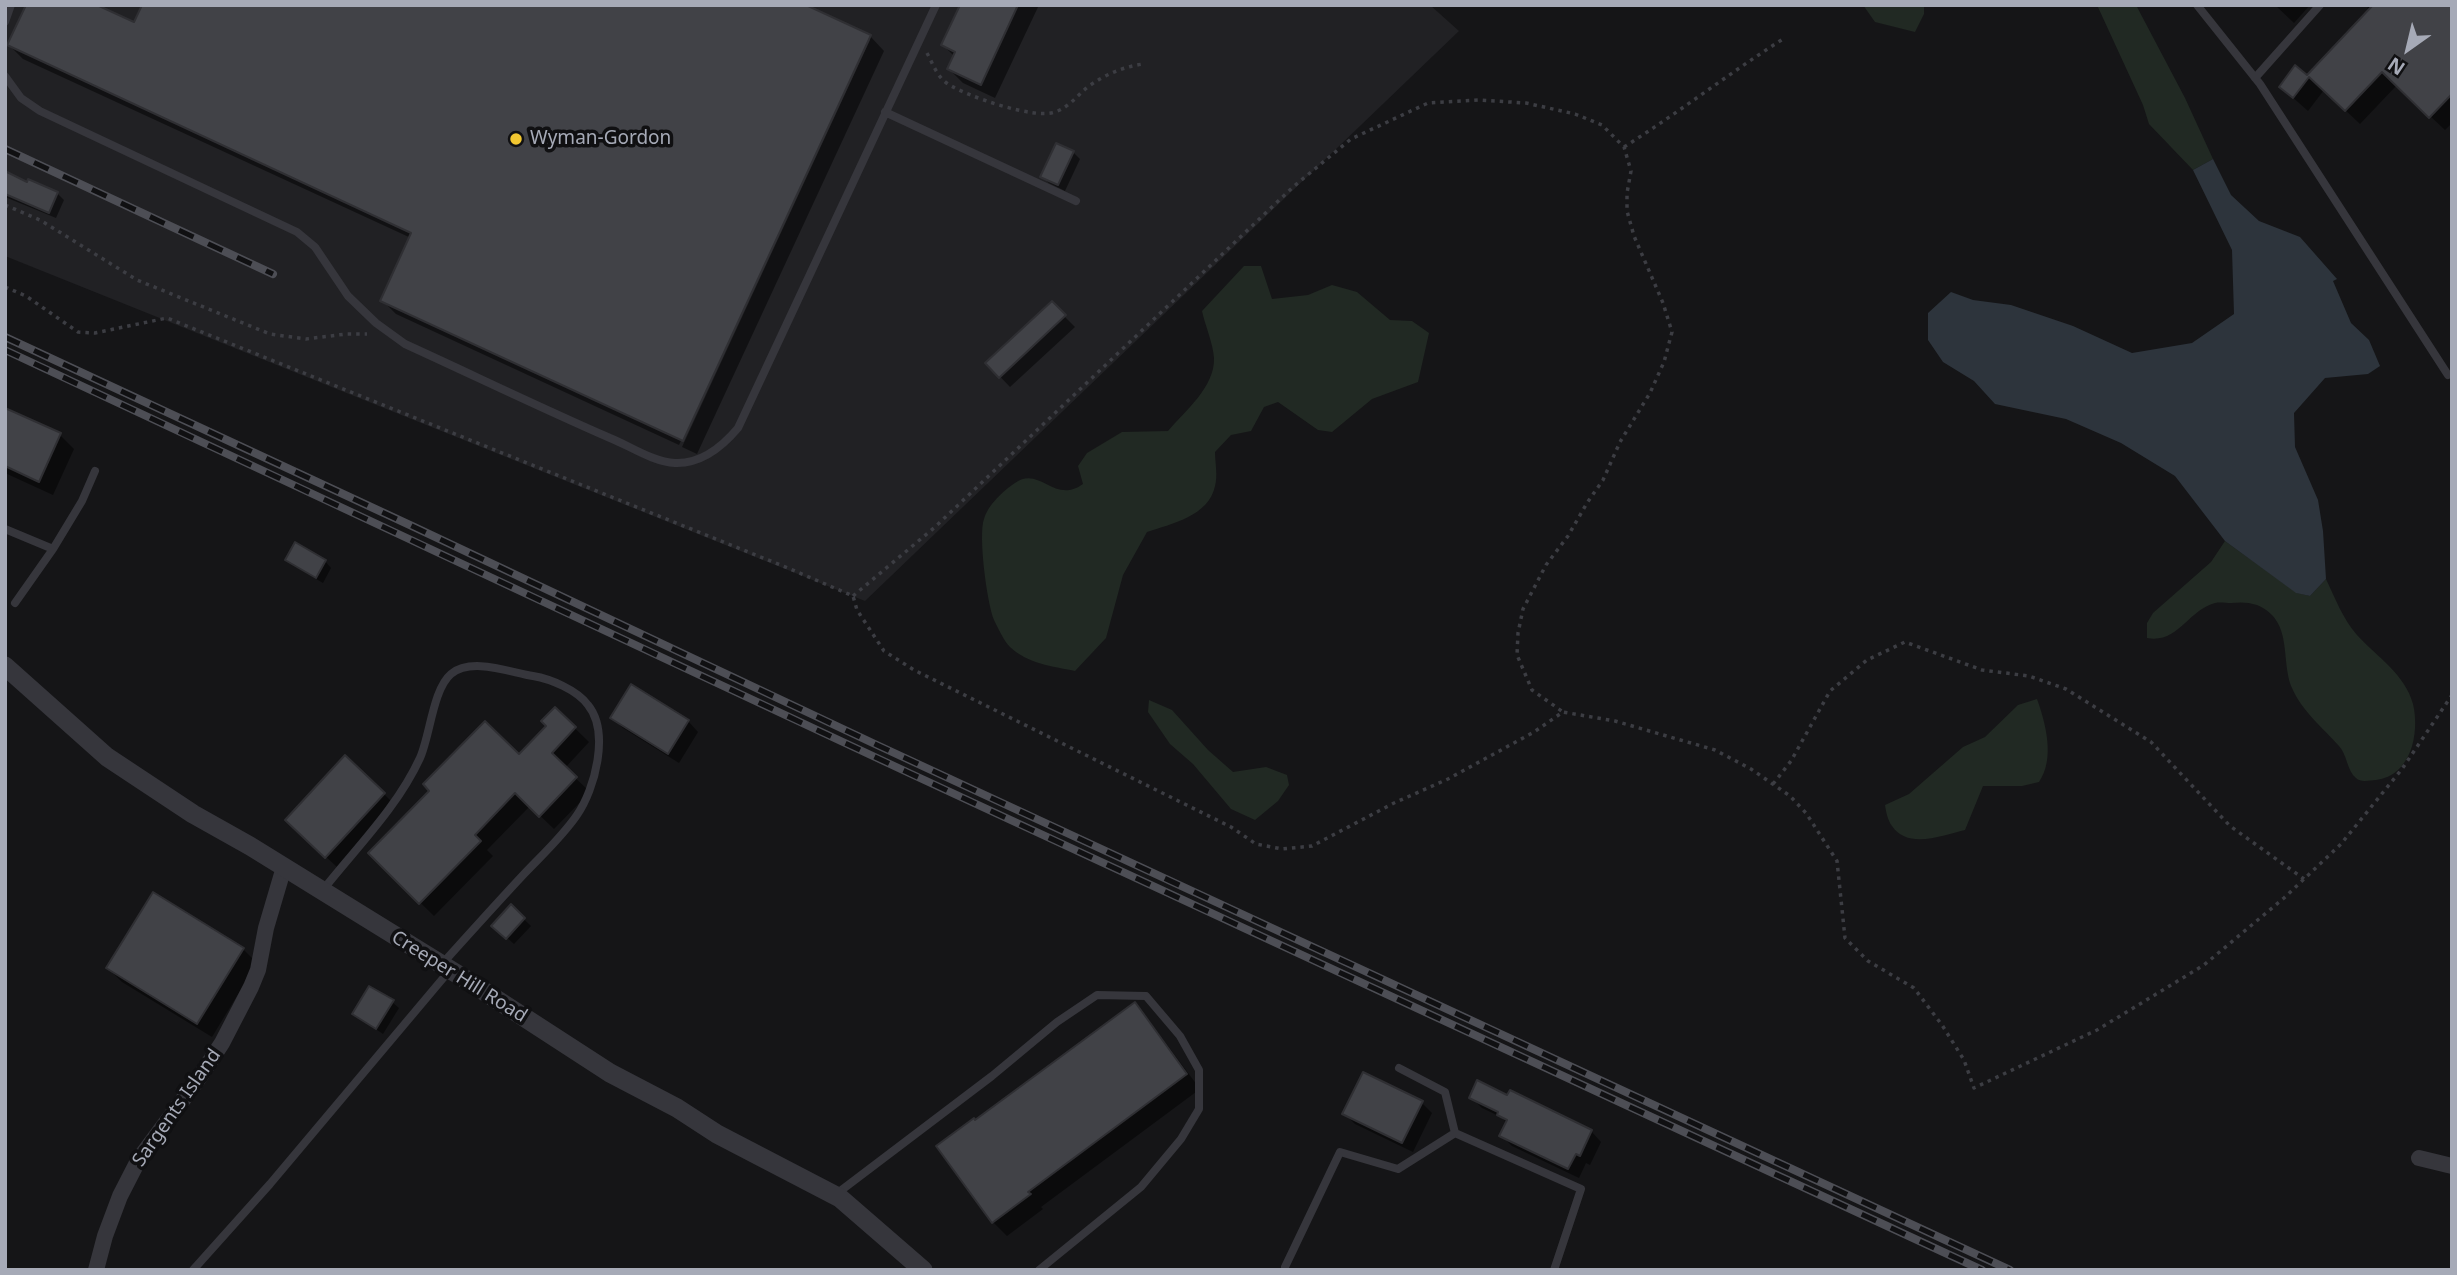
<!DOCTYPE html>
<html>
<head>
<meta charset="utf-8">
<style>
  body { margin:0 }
  #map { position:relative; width:2457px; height:1275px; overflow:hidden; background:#151517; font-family:"Noto Sans",sans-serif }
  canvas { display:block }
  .frame { position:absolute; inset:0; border:7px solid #a6aab7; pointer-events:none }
  .north { position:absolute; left:2373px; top:14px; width:70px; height:70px; -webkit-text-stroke:5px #101012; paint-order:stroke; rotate:214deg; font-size:19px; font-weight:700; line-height:28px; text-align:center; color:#a6aab7 }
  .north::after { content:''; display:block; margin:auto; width:24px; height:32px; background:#a6aab7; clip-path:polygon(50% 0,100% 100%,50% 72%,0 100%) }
</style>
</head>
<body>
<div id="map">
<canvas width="2457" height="1275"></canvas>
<div class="frame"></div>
<div class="north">N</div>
</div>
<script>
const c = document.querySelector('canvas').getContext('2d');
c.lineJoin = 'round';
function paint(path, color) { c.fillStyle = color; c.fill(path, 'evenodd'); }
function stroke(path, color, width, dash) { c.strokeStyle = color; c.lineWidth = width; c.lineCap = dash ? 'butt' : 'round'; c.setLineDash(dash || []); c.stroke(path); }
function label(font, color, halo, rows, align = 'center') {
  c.font = font + ' "Noto Sans",sans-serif'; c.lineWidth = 7; c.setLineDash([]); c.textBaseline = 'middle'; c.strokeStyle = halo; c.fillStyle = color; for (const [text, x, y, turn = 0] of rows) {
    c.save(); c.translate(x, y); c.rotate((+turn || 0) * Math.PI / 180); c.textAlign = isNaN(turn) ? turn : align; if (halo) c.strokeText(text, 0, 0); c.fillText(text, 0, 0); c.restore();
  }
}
paint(new Path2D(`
  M5,5H1430L1459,31L865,601L5,256Z`), '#212124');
paint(new Path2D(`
  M1863,5H1924V14L1915,32L1875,22Z
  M2097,5H2136L2185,98L2213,159L2193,170L2149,124L2143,105Z
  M1244,266H1261L1272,299L1308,295L1332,285L1357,292L1390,320L1412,321L1429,333L1418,382L1372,399L1332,432L1318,430L1278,402L1264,407L1251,431L1231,435L1215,452C1215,462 1218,476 1215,486C1209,516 1171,524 1147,532L1123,575L1106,638L1075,671C1052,666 1028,664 1010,647C1004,641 998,628 994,620C987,603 978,535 984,519C988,505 1003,491 1015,483C1040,465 1054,505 1083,484L1078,466L1087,453L1122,432L1168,431C1185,411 1215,387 1214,358C1213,343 1205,325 1202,311Z
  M2225,541L2297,593L2310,596L2326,579C2335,598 2343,619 2357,635C2377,657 2405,674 2413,704C2420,733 2411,776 2376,780C2370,780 2361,783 2356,778C2347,771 2347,754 2339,746C2324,729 2301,710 2292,688C2280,659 2294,621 2257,605C2248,602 2240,602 2231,603C2226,603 2220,602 2215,603C2188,610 2178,644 2147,638V623L2153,613L2211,562Z
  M2037,699C2046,724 2055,759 2039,782L2022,786H1983L1965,830C1943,835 1908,850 1892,826C1888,821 1886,812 1885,805L1909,794L1963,747L1985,737L2018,705Z
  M1149,700L1172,710L1208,750L1233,772L1266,767L1287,775L1289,785L1278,801L1255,820L1231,809L1193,764L1170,744L1148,712Z`), '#212923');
paint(new Path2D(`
  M2213,159L2231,195L2259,221L2300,237L2337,279L2333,281L2351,323L2369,340L2380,366L2368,374L2325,378L2294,413L2295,447L2318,500L2323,531L2326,579L2310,596L2296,593L2225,541L2175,476L2121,443L2066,419L1995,404L1974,381L1943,362L1928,340V313L1951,292L1973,300L2011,305L2073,326L2132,353L2192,343L2234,314L2232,250L2193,170Z`), '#2d343c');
paint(new Path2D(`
  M962,5H1039L995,98L963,83L949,69L955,57L943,45Z
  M2275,5H2310L2294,23Z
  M2370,5H2452V123L2445,130L2397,85L2360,124L2324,90L2308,111L2281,87L2308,77L2371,11L2367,8Z
  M135,25L870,36L884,51L697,454L682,447L870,40H866L679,445L396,314L382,300L411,238L23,59L9,45Z
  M1073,152L1080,159L1065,191L1049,183L1042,176Z
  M5,173L28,184L57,193L64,200L56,218L5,197Z
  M1052,304L1075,327L1010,387L988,364Z
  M5,410L60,435L74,449L53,495L5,473Z
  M287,560L325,561L331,568L323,583L294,566Z
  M555,709L589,742L565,768L590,792L554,829L530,806L487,850L493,856L434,916L370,853L519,756L549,726Z
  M612,718L688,721L698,732L679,763L623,728Z
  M384,794L394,804L337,867L298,831Z
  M511,907L531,926L514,944L494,926Z
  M243,949L257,963L212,1037L122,982L108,968Z
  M392,1002L399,1008L383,1034L354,1014Z
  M1134,1005L1148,1019L1200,1089L1041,1207L1043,1209L1007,1236L993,1222L975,1123Z
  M1471,1097H1508L1591,1131L1601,1142L1590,1165L1586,1163L1579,1178L1512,1146L1501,1135L1507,1123L1501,1117L1482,1108Z
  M1422,1103L1432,1113L1413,1152L1355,1124L1344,1113Z`), '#0007');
const building = new Path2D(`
  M26,5H97L134,22L142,5H806L871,35L683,441L380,301L411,233L7,45Z
  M960,5H1018L981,85L947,69L955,52L941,45Z
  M2373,5H2452V94L2429,118L2382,72L2345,111L2309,77L2293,98L2279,87L2295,65L2307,75Z
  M1056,143L1074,151L1058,185L1040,177Z
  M5,171L27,182L28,179L58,192L49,213L5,194Z
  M1052,301L1066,315L999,378L985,363Z
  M5,408L61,433L39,482L5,466Z
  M295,542L326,560L316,578L285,560Z
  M631,684L689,720L668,754L610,718Z
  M555,707L576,727L552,753L577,777L539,817L515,793L475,835L481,841L419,904L368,853L429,791L423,784L485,721L519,754L546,726L541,721Z
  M345,755L385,793L325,858L285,820Z
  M153,892L244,948L197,1024L106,968Z
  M511,904L525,918L506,939L491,926Z
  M369,986L394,1000L376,1029L352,1014Z
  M1135,1002L1187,1074L1028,1192L1031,1194L992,1223L936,1146L974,1118L975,1120Z
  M1363,1072L1423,1101L1402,1143L1342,1114Z
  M1477,1080L1507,1095L1510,1090L1592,1130L1580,1156L1576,1154L1568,1169L1499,1136L1507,1120L1497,1115L1498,1112L1469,1098Z`);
paint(building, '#414247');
stroke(building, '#2f2f33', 2);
stroke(new Path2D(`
  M927,53C933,64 937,77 948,84C966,96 1035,120 1055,112C1070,107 1077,95 1089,86C1106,74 1123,67 1143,64
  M1624,147C1678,113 1728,74 1783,39
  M5,205L40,220L137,280L270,334L306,339L346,334H367
  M5,287L26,296L78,332L95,333L167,318L788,568L853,596L857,610L884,651L914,670L1231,827L1256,844L1282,849L1312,846L1394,803L1448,779L1534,732L1563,712L1615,721L1715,750L1751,769L1790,796L1806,813L1837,861L1845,938L1868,961L1914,988L1942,1025L1964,1060L1974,1088L2097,1030L2204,965L2284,898L2341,844L2402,769L2452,695
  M853,596L935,527L1293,187L1351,139L1428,103L1478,100L1526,103L1575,114L1602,125L1624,147L1631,171L1627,193V211L1634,236L1663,303L1672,332L1664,362L1650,393L1620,442L1603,480L1587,503L1568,536L1546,565L1523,609L1518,633L1517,655L1532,690L1563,712
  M1773,784L1791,761L1830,691L1867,660L1905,642L1982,670L2029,676L2066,689L2151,742L2230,826L2304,879`), '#3c3d43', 3.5, [3.5, 5]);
stroke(new Path2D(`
  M2197,5L2260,84L2448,375
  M5,22L11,5
  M5,76L21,98L40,111L297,232L315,247L348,296L376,323L405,344C473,375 541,408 610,438C630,446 653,462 675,463C701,464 722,447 738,428L936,5
  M2255,78L2320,5
  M885,112L1076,201
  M5,529L53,549L82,501L95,471
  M15,603L53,549
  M323,890C356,848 397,808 420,758C430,736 433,689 451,674C471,657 509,672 533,676C551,679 577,690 588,705C610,732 595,789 577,815C562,837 542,855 524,874C496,904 469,934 442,964
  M1399,1068L1445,1092L1455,1133L1581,1189L1554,1270
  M835,1195L992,1076L1057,1022L1097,995L1146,996L1180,1036L1199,1070V1109L1181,1139L1141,1187L1039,1270
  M1285,1267L1340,1152L1398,1169L1455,1133
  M193,1270L270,1184L450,970`), '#36363c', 8);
stroke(new Path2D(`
  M2419,1158L2452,1166
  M96,1270L105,1236L120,1196L139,1159L199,1078L222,1043L251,987L258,970L266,928L284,867`), '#36363c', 16);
stroke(new Path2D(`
  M5,666L107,757L193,814L250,846L462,977L610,1073L677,1108L717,1134L840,1198L923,1270`), '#36363c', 19);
const rail = new Path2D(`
  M5,149L273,274
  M5,337L412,526L877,745L2010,1270
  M5,350L907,772L1982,1270`);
stroke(rail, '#4d4e55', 8);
stroke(rail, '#101012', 5, [16]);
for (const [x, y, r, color] of [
  [516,139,7,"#f2c731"]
]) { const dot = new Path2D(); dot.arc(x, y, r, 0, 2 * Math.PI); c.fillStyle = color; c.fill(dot); stroke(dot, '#101012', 2.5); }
label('19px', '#a6aab7', '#101012', [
  ["Wyman-Gordon",530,139]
], 'left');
label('19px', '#a6aab7', '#101012', [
  ["Creeper Hill Road",459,977,32],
  ["Sargents Island",177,1108,-55]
]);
</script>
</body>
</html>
